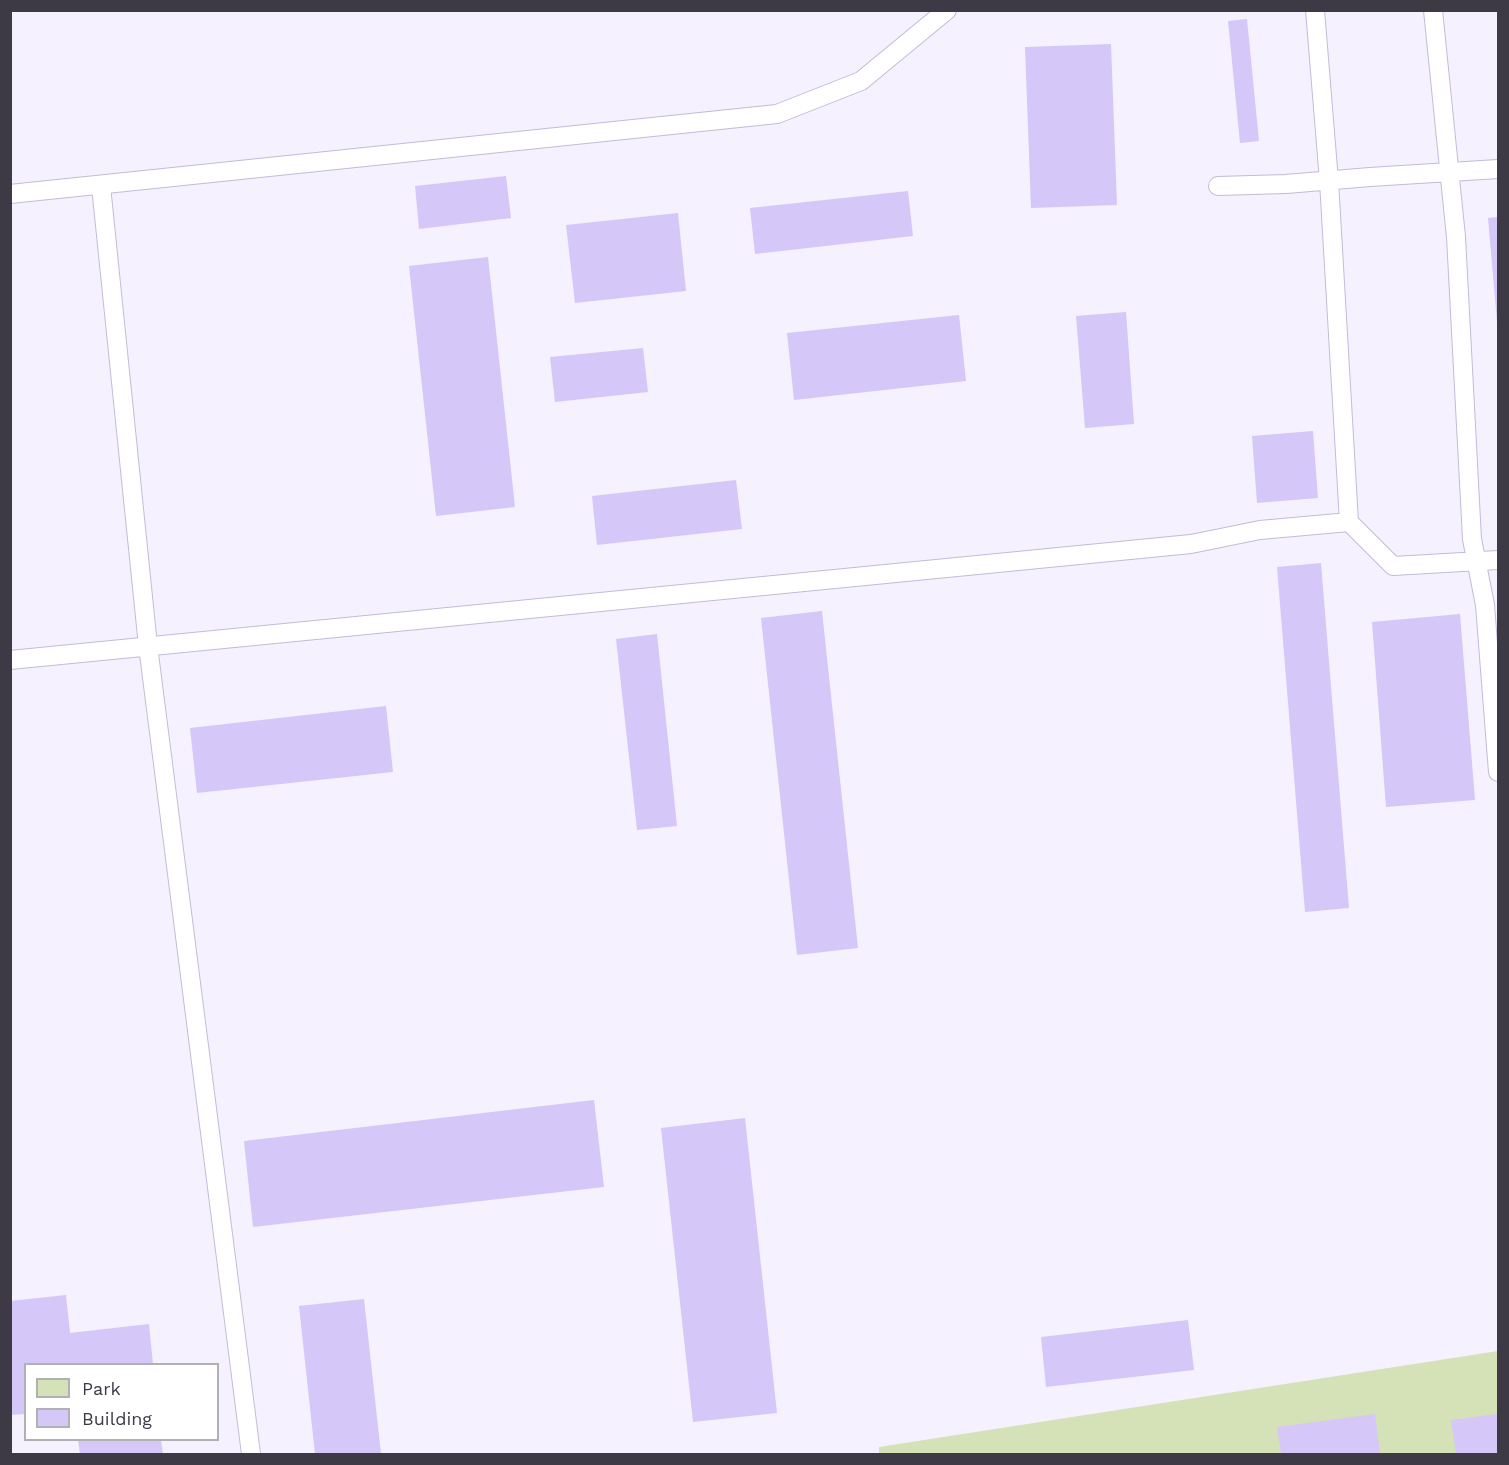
<!DOCTYPE html>
<html>
<head>
<meta charset="utf-8">
<style>
  body { margin:0 }
  #map { position:relative; width:1509px; height:1465px; overflow:hidden; background:#f5f1fe; font-family:"Work Sans",sans-serif }
  canvas { display:block }
  .frame { position:absolute; inset:0; border:12px solid #3d3945; pointer-events:none }
  .legend { position:absolute; left:24px; top:1363px; width:195px; height:78px; box-sizing:border-box; background:#fff; border:2px solid #b1b0b5; margin:0; padding:8px 10px; list-style:none; font-size:18px; color:#3d3945 }
  .legend li { display:flex; align-items:center; gap:12px; height:30px }
  .legend b { width:30px; border:2px solid #b1b0b5 }
</style>
</head>
<body>
<div id="map">
<canvas width="1509" height="1465"></canvas>
<div class="frame"></div>
<ul class="legend">
<li><b style="height:16px;background:#d5e1b7"></b>Park</li>
<li><b style="height:16px;background:#d5c7f7"></b>Building</li>
</ul>
</div>
<script>
const c = document.querySelector('canvas').getContext('2d');
c.lineJoin = 'round';
function paint(path, color) { c.fillStyle = color; c.fill(path, 'evenodd'); }
function stroke(path, color, width, dash) { c.strokeStyle = color; c.lineWidth = width; c.lineCap = dash ? 'butt' : 'round'; c.setLineDash(dash || []); c.stroke(path); }
paint(new Path2D(`
  M1498,1351V1454H879V1447Z`), '#d5e1b7');
paint(new Path2D(`
  M1247,19L1259,141L1240,143L1228,21Z
  M1111,44L1117,205L1031,208L1025,47Z
  M506,176L511,218L419,229L415,186Z
  M908,191L913,236L755,254L750,208Z
  M678,213L686,291L575,303L566,225Z
  M1498,217V322H1497L1488,218Z
  M488,257L515,507L436,516L409,266Z
  M1126,312L1134,424L1085,428L1076,316Z
  M959,315L966,381L794,400L787,333Z
  M643,348L648,392L555,402L550,357Z
  M1313,431L1318,498L1257,503L1252,436Z
  M736,480L742,529L597,545L592,496Z
  M1321,563L1349,908L1305,912L1277,567Z
  M822,611L858,948L797,955L761,618Z
  M1460,614L1475,800L1386,807L1372,622Z
  M657,634L677,826L637,830L616,639Z
  M386,706L393,772L197,793L190,728Z
  M594,1100L604,1187L253,1227L244,1141Z
  M745,1118L777,1413L693,1422L661,1128Z
  M66,1295L70,1333L149,1324L153,1364H26V1414L10,1415V1301Z
  M364,1299L381,1454H315L299,1306Z
  M1188,1320L1194,1370L1046,1387L1041,1337Z
  M1375,1414L1380,1454H1281L1277,1427Z
  M1498,1414V1454H1456L1451,1420Z
  M78,1440H161L163,1454H80Z`), '#d5c7f7');
const lane = new Path2D(`
  M1315,10L1329,181L1349,522
  M1433,10L1456,237L1472,539L1485,605L1498,772
  M101,186L148,646L251,1454
  M1218,186L1286,184L1370,177L1498,169
  M10,194L777,114L861,81L947,10
  M10,660L1191,544L1260,530L1349,522L1393,566L1498,560`);
stroke(lane, '#c3bbd8', 20);
stroke(lane, '#fff', 18);
</script>
</body>
</html>
